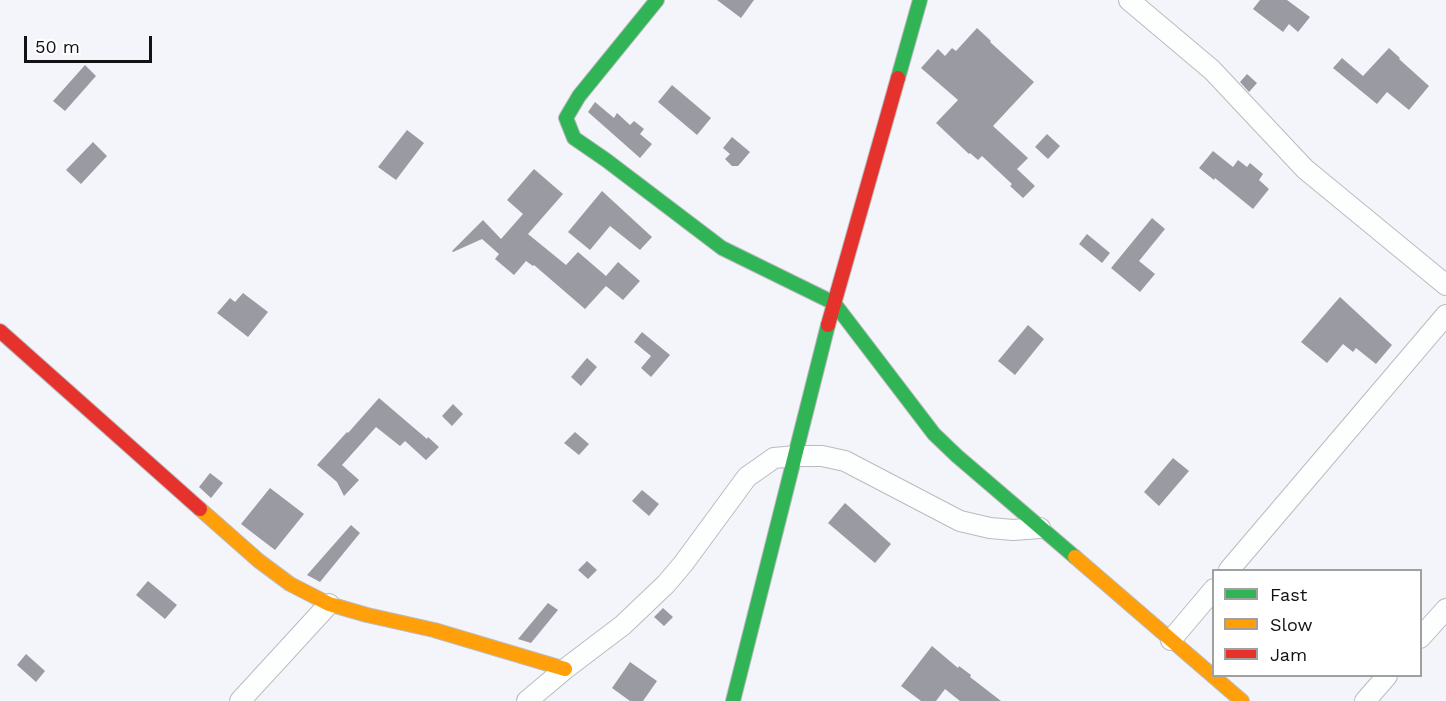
<!DOCTYPE html>
<html>
<head>
<meta charset="utf-8">
<style>
  body { margin:0 }
  #map { position:relative; width:1446px; height:701px; overflow:hidden; background:#f4f5fa; font-family:"Work Sans",sans-serif }
  canvas { display:block }
  .legend { position:absolute; left:1212px; top:569px; width:210px; height:108px; box-sizing:border-box; background:#fff; border:2px solid #a0a0a1; margin:0; padding:8px 10px; list-style:none; font-size:18px; color:#121215 }
  .legend li { display:flex; align-items:center; gap:12px; height:30px }
  .legend b { width:30px; border:2px solid #a0a0a1 }
  .scale { position:absolute; left:24px; top:36px; width:128px; height:27px; box-sizing:border-box; border:3px solid #121215; border-top:0; padding-left:8px; font-size:18px; line-height:21px; white-space:nowrap; color:#121215; -webkit-text-stroke:4px #fff; paint-order:stroke }
</style>
</head>
<body>
<div id="map">
<canvas width="1446" height="701"></canvas>
<ul class="legend">
<li><b style="height:8px;background:#30b455"></b>Fast</li>
<li><b style="height:8px;background:#ff9f0a"></b>Slow</li>
<li><b style="height:8px;background:#e5322d"></b>Jam</li>
</ul>
<div class="scale">50 m</div>
</div>
<script>
const c = document.querySelector('canvas').getContext('2d');
c.lineJoin = 'round';
function paint(path, color) { c.fillStyle = color; c.fill(path, 'evenodd'); }
function stroke(path, color, width, dash) { c.strokeStyle = color; c.lineWidth = width; c.lineCap = dash ? 'butt' : 'round'; c.setLineDash(dash || []); c.stroke(path); }
paint(new Path2D(`
  M717,0H754L741,18Z
  M1260,0H1287L1310,17L1298,32L1289,24L1283,32L1253,9Z
  M977,28L991,41L990,42L1034,82L993,126L1028,158L1017,169L1035,186L1023,198L1010,186L1012,184L982,156L978,160L970,153L969,154L936,123L958,100L921,68L938,49L945,56L952,48L956,51Z
  M1389,48L1400,58L1399,59L1429,86L1409,110L1387,92L1377,104L1333,68L1342,58L1363,76Z
  M85,65L96,76L65,111L53,101Z
  M1247,74L1257,83L1249,92L1240,82Z
  M672,85L711,118L697,135L658,102Z
  M595,102L614,118L617,113L630,125L634,121L644,129L640,134L652,144L640,158L588,112Z
  M407,130L424,143L396,180L378,167Z
  M1047,134L1060,146L1048,159L1035,147Z
  M732,137L750,152L738,166H732L725,159L730,154L723,148Z
  M93,142L107,156L81,184L66,170Z
  M1213,151L1233,167L1238,160L1247,167L1250,163L1263,174L1259,180L1269,189L1253,209L1215,178L1214,180L1199,168Z
  M534,169L563,194L528,234L566,265L578,252L606,276L618,262L640,281L623,300L606,286L585,309L534,265L533,266L526,261L514,275L495,259L499,254L482,239L453,252L452,251L483,220L501,239L523,214L507,200Z
  M602,191L652,237L640,250L610,226L590,250L568,232Z
  M1152,218L1165,229L1139,261L1155,274L1140,292L1111,268Z
  M1087,234L1110,253L1102,263L1079,244Z
  M243,293L268,312L248,337L217,313L230,298L235,302Z
  M1340,297L1392,345L1376,364L1356,348L1353,352L1343,344L1327,363L1301,342Z
  M1028,325L1044,339L1015,375L998,361Z
  M642,332L670,355L651,377L641,368L651,356L634,342Z
  M587,358L597,367L581,386L571,377Z
  M379,398L427,439L428,437L439,447L426,460L405,441L400,446L376,427L342,465L359,480L344,496L337,482L317,465L347,432L348,433Z
  M453,404L463,414L452,426L442,416Z
  M575,432L589,444L579,455L564,443Z
  M1173,458L1189,471L1159,506L1144,492Z
  M210,473L223,483L211,498L199,487Z
  M270,488L304,514L275,550L241,524Z
  M642,490L659,504L649,516L632,501Z
  M845,503L891,544L875,563L828,523Z
  M351,525L360,533L320,582L307,575Z
  M587,561L597,570L588,579L578,570Z
  M148,581L177,605L165,619L136,595Z
  M548,603L558,610L531,643L518,639Z
  M663,608L673,617L664,626L654,617Z
  M932,646L958,668L959,666L971,675L970,677L1001,701H960L945,689L936,701H921L901,686Z
  M26,654L45,671L36,682L17,665Z
  M630,662L657,681L643,701H630L612,688Z`), '#999aa2');
const street = new Path2D(`
  M1129,0L1212,70L1305,169L1446,285
  M1229,570L1446,315
  M1420,638L1446,609
  M1171,640L1214,589
  M240,701L329,604
  M527,701L565,669L623,625L666,584L683,564L747,477L774,458L796,456H822L845,461L960,521L990,528L1013,530L1040,528
  M1365,701L1387,676`);
const fast = new Path2D(`
  M657,0L579,96L566,118L574,138L606,160L722,248L834,303L934,434L957,456L1075,557
  M898,78L920,0
  M733,701L828,325`);
const slow = new Path2D(`
  M200,509L259,561L290,584L329,604L367,615L434,630L565,669
  M1075,557L1242,701`);
const jam = new Path2D(`
  M828,325L898,78
  M0,331L200,509`);
stroke(street, '#babbbf', 22);
stroke(fast, '#babbbf', 16);
stroke(slow, '#babbbf', 16);
stroke(jam, '#babbbf', 16);
stroke(street, '#fdfefe', 20);
stroke(fast, '#30b455', 14);
stroke(slow, '#ff9f0a', 14);
stroke(jam, '#e5322d', 14);
</script>
</body>
</html>
